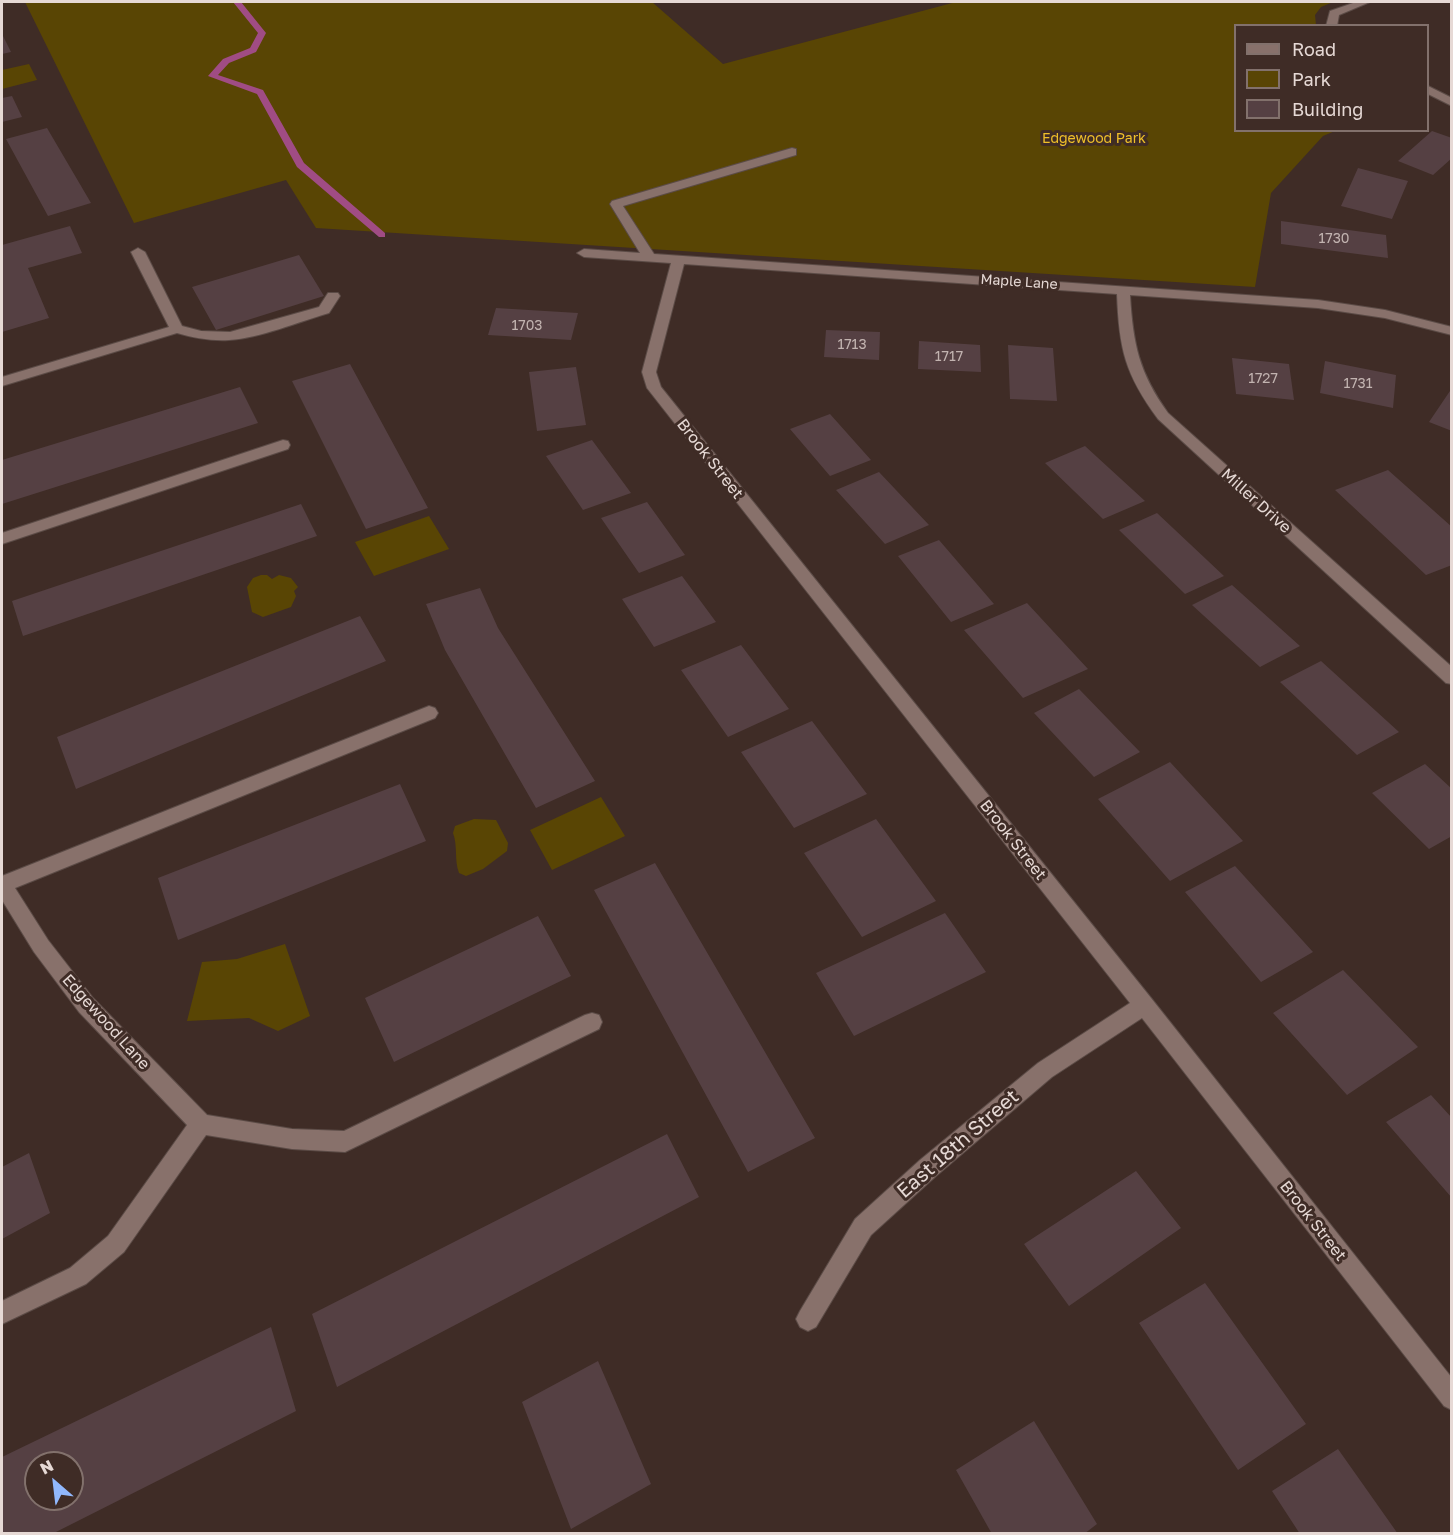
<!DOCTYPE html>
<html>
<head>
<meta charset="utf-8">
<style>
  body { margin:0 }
  #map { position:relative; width:1453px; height:1535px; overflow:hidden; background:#3f2c26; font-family:"Golos Text",sans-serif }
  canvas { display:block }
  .frame { position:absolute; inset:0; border:3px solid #e6d9d5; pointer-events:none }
  .legend { position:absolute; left:1234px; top:24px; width:195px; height:108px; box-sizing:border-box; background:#3f2c26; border:2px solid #82716c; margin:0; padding:8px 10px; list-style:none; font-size:18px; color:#e6d9d5 }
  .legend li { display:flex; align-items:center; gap:12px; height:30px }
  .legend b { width:30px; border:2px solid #82716c }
  .north { position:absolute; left:24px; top:1451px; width:60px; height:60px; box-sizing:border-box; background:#3f2c26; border:2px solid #82716c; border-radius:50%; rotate:332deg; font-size:16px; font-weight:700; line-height:24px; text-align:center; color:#e6d9d5 }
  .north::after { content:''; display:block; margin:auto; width:21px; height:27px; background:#91b8fd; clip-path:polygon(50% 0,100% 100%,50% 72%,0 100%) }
</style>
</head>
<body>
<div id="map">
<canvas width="1453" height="1535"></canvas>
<div class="frame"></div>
<ul class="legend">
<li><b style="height:8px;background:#88716b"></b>Road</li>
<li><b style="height:16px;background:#594504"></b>Park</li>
<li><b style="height:16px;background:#554043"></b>Building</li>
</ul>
<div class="north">N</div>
</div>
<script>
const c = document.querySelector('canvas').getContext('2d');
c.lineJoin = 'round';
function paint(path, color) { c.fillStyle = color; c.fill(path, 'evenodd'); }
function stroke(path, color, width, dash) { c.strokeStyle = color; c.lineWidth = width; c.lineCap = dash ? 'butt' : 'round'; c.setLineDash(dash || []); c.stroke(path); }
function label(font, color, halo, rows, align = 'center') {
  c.font = font + ' "Golos Text",sans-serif'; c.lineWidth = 6; c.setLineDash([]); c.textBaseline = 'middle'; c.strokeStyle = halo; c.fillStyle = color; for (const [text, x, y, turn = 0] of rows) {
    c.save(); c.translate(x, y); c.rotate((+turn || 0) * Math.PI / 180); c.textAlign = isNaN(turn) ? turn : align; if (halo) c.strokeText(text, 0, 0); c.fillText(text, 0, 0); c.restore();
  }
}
paint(new Path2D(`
  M25,2H652L723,64L956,2H1333L1321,7L1315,15L1316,25L1236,26V130L1335,131L1323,136L1271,193L1255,287L316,228L286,180L134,223Z
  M29,64L37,80L2,89V70Z
  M429,516L449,549L374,576L355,542Z
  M261,575H267L272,579L279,575L291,578L298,587L294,591L296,596L291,607L263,617L252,612L247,587L253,578Z
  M601,797L625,836L552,870L530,830Z
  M474,819L496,820L508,843L507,851L483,869L466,876L459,873C454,860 458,846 453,833L455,826Z
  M285,944L310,1016L278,1031L249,1018L187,1021L202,962L237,959Z`), '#594504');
paint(new Path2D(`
  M233,2H241L266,33L256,52L229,63L218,75L263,90L304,163L385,233V237H379L297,167L257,94L208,76L223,59L250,48L258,33Z`), '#a04c84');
paint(new Path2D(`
  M2,34L11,52L2,54Z
  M12,96L22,117L2,122V98Z
  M47,128L91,203L48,216L6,139Z
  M1432,131L1452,138V158L1433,175L1398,161Z
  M1358,168L1408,181L1392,219L1341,206Z
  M1281,221L1386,235L1388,258L1281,244Z
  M70,226L82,253L28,268L49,318L2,332V245Z
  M299,255L324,296L216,330L192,287Z
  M496,308L578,313L571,340L488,335Z
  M826,330L880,332L879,360L824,357Z
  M919,341L980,345L981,372L918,369Z
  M1008,345L1053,348L1057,401L1010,399Z
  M1232,358L1289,364L1294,400L1236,394Z
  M1325,361L1396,375L1393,408L1320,393Z
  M350,364L428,508L366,529L292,381Z
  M576,367L586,425L537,431L529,372Z
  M240,387L258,423L2,504V460Z
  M1452,388V431L1429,422Z
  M830,414L871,460L830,476L790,429Z
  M592,440L631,493L583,510L546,456Z
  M1085,446L1145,501L1103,519L1045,463Z
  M1388,470L1452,527V565L1426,575L1335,490Z
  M879,472L929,525L885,544L836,490Z
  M647,502L685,555L639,573L601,518Z
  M301,504L317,536L23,636L12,601Z
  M1157,513L1224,576L1185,594L1119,530Z
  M939,540L994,604L951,622L898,556Z
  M682,576L716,622L654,647L622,599Z
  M1232,585L1300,646L1260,667L1192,605Z
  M480,588L498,628L595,781L536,808L445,650L426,604Z
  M1027,603L1088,669L1023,698L964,630Z
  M360,616L386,661L76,789L57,737Z
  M741,645L789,709L728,737L681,670Z
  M1321,661L1399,732L1357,755L1280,682Z
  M1079,689L1140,752L1094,777L1034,713Z
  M812,721L867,794L794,828L741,752Z
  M1170,762L1243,841L1170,881L1098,799Z
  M1425,764L1452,789V836L1429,849L1372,793Z
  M400,784L426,841L178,940L158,878Z
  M876,819L936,901L862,937L804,853Z
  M655,863L815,1138L748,1172L594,890Z
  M1235,866L1313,952L1261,982L1185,892Z
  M945,913L986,972L854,1036L816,973Z
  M538,916L571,976L394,1062L365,998Z
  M1343,970L1418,1047L1347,1095L1273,1013Z
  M1431,1095L1452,1118V1198L1386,1122Z
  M667,1134L699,1197L337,1387L312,1314Z
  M29,1153L50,1213L2,1239V1167Z
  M1136,1171L1181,1228L1069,1306L1024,1244Z
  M1205,1283L1306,1424L1238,1470L1139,1323Z
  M271,1327L296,1411L52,1534H2V1457ZM36,1463H72V1499H36Z
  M598,1361L651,1484L571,1529L522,1402Z
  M1034,1421L1097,1524L1084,1534H992L956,1470Z
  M1338,1449L1398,1534H1300L1272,1491Z`), '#554043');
const minor = new Path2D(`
  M1356,2H1370L1339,15L1337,26H1326L1330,11Z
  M1428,86L1452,98V106L1428,94Z
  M792,148L796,149V155L623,206L654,254L1318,300L1385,310L1452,327V335L1385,318L1318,308L1130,295C1133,344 1139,373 1168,413L1452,667V684L1446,683L1158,419C1125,374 1119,349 1117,294L684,264L656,372L661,387L1151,998L1452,1378V1410L1444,1406L1142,1018L1052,1077L936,1176L871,1235L816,1327L808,1331L800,1327L796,1319L800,1311L855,1219L920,1160L1038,1063L1130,1003L647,388L642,372L671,263L584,257L577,253L584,249L640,253L610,204L612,201Z
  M138,248L145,252L182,326L201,331L230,332L319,307L328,293H338L340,296L329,313C298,322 260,338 229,340C211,341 194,338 177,333L2,386V377L169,327L131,252Z
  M283,440L288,441L290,445L288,449L2,544V533Z
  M429,706L435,708L438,713L435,718L15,888L48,940L93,998L207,1115L292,1129L344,1131L585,1015L592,1013L599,1015L602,1022L599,1029L345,1152L292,1149L206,1135L124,1252L86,1284L2,1324V1301L70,1268L108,1236L187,1125L79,1012L34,952L2,900V876Z`);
stroke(minor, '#5b4b46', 2);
paint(minor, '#88716b');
label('14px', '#f0c029', '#3f2c26', [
  ["Edgewood Park",1094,139]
]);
label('14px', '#c2b3b0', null, [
  ["1730",1334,239],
  ["1703",527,326],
  ["1713",852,345],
  ["1717",949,357],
  ["1727",1263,379],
  ["1731",1358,384]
]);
label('14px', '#e6d9d5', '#3f2c26', [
  ["Maple Lane",1019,282,4]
]);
label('16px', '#e6d9d5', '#3f2c26', [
  ["Brook Street",710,459,52],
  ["Miller Drive",1256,501,42],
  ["Brook Street",1013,840,52],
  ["Edgewood Lane",106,1022,48],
  ["Brook Street",1313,1221,52]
]);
label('20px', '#e6d9d5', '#3f2c26', [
  ["East 18th Street",958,1144,-41]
]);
</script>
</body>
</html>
